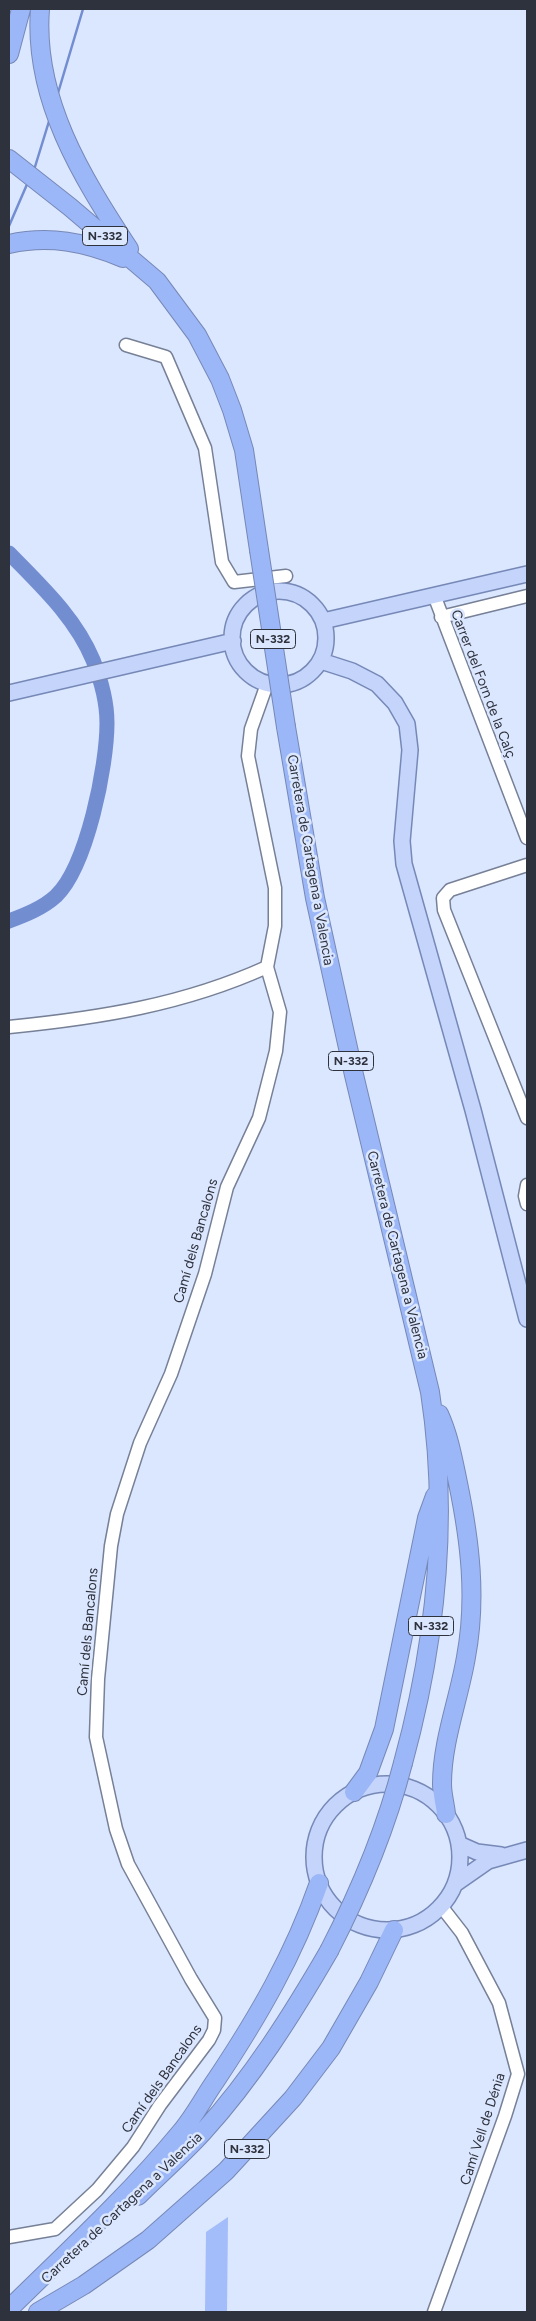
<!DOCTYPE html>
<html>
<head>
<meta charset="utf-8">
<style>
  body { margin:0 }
  #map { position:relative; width:536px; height:2321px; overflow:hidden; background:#dbe6ff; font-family:Figtree,sans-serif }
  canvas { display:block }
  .frame { position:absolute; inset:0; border:10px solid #2e323c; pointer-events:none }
</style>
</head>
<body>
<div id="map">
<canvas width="536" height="2321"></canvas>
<div class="frame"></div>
</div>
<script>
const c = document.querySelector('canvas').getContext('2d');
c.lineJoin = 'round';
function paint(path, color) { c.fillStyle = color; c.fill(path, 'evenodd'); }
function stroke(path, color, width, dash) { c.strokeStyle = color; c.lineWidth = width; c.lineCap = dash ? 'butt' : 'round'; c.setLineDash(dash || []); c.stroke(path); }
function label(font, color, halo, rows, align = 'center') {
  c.font = font + ' Figtree,sans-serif'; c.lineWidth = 5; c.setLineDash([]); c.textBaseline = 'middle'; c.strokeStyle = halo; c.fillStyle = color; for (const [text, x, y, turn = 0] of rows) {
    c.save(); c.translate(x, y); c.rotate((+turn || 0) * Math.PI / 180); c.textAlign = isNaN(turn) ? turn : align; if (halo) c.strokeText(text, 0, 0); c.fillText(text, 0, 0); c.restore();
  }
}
paint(new Path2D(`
  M228,2217L227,2312H205L206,2232Z`), '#a3bcfa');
stroke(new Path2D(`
  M58,93L83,9
  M34,170L50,118
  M9,226L28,182`), '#738dd1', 2.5);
stroke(new Path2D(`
  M9,553C41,586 75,617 93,660C101,680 107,702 107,723C107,766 87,866 56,896C43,908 25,915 9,921`), '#738dd1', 15);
const minor = new Path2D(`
  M126,345L166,357L205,448L222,562L234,582L286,576
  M434,595L527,838
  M441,617L527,596
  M527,865L450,890L443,898L444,910L527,1118
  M9,1027C99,1018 183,1005 267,967
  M527,1185L525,1196L527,1204
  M9,2237L55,2229L97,2190L133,2147L160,2105L209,2040L214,2030L215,2018L191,1979L128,1864L116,1829L96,1737L98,1679L111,1546L117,1514L140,1443L171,1374L205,1274L227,1187L259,1118L276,1051L280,1012L267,967L275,926V888L248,756L251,729L267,684
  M434,2312L505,2116L518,2074L499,2003L462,1933L441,1906`);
const major = new Path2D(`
  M232 638a47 47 0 1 1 94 0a47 47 0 1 1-94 0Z
  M323,621L527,574
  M321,661L352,671L377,684L395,703L407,724L410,750L402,841L404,864L473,1110L527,1319
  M9,693L233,641
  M314 1857a73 73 0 1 1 146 0a73 73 0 1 1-146 0Z
  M459,1844L477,1852L501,1855
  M455,1884L488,1861L527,1850`);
const highway = new Path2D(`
  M40,9C33,99 82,177 129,249
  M9,54L21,9
  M9,159L70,207L157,281L197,335L220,379L232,410L244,450L259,550
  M9,244C49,235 85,242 123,258
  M286,727L315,898L354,1075L430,1392C449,1516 436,1643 403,1763
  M439,1414C449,1436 453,1459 458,1483C470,1541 477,1598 466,1657C459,1699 442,1741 442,1784C442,1794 445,1804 446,1814
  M354,1792L368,1773L384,1729L427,1518L435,1496
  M138,2196C159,2175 182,2155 203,2132C252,2078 292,2015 329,1951
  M9,2309C67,2252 128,2196 180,2133C194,2117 204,2097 216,2080C258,2017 294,1955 319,1883
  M38,2312L84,2285L148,2240L226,2171L293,2098L331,2048L369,1982L394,1930`);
stroke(minor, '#768096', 15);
stroke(major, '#7688b6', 18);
stroke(highway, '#7688b6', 20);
stroke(minor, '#fff', 12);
stroke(major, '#c4d4fb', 15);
stroke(highway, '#9cb7f8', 18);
const highwayBridge = new Path2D(`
  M259,550L286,727
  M329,1951C360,1891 386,1829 403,1763`);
stroke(highwayBridge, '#7688b6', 20, []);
stroke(highwayBridge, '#9cb7f8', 18);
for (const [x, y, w] of [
  [105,236,45],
  [273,639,45],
  [351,1061,45],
  [431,1626,45],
  [247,2149,45]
]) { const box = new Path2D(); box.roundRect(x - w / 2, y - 9.5, w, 19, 4); c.fillStyle = '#dbe6ff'; c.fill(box); stroke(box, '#2e323c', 1); }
label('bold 12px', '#2e323c', null, [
  ["N-332",105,236],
  ["N-332",273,639],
  ["N-332",351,1061],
  ["N-332",431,1626],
  ["N-332",247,2149]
]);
label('14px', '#2e323c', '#dbe6ff', [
  ["Carrer del Forn de la Calç",483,684,69],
  ["Carretera de Cartagena a Valencia",310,860,80],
  ["Camí dels Bancalons",196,1241,-74],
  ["Carretera de Cartagena a Valencia",397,1255,76],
  ["Camí dels Bancalons",88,1632,-85],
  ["Camí dels Bancalons",162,2079,-55],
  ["Camí Vell de Dénia",483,2129,-72],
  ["Carretera de Cartagena a Valencia",122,2208,-43]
]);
</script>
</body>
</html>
